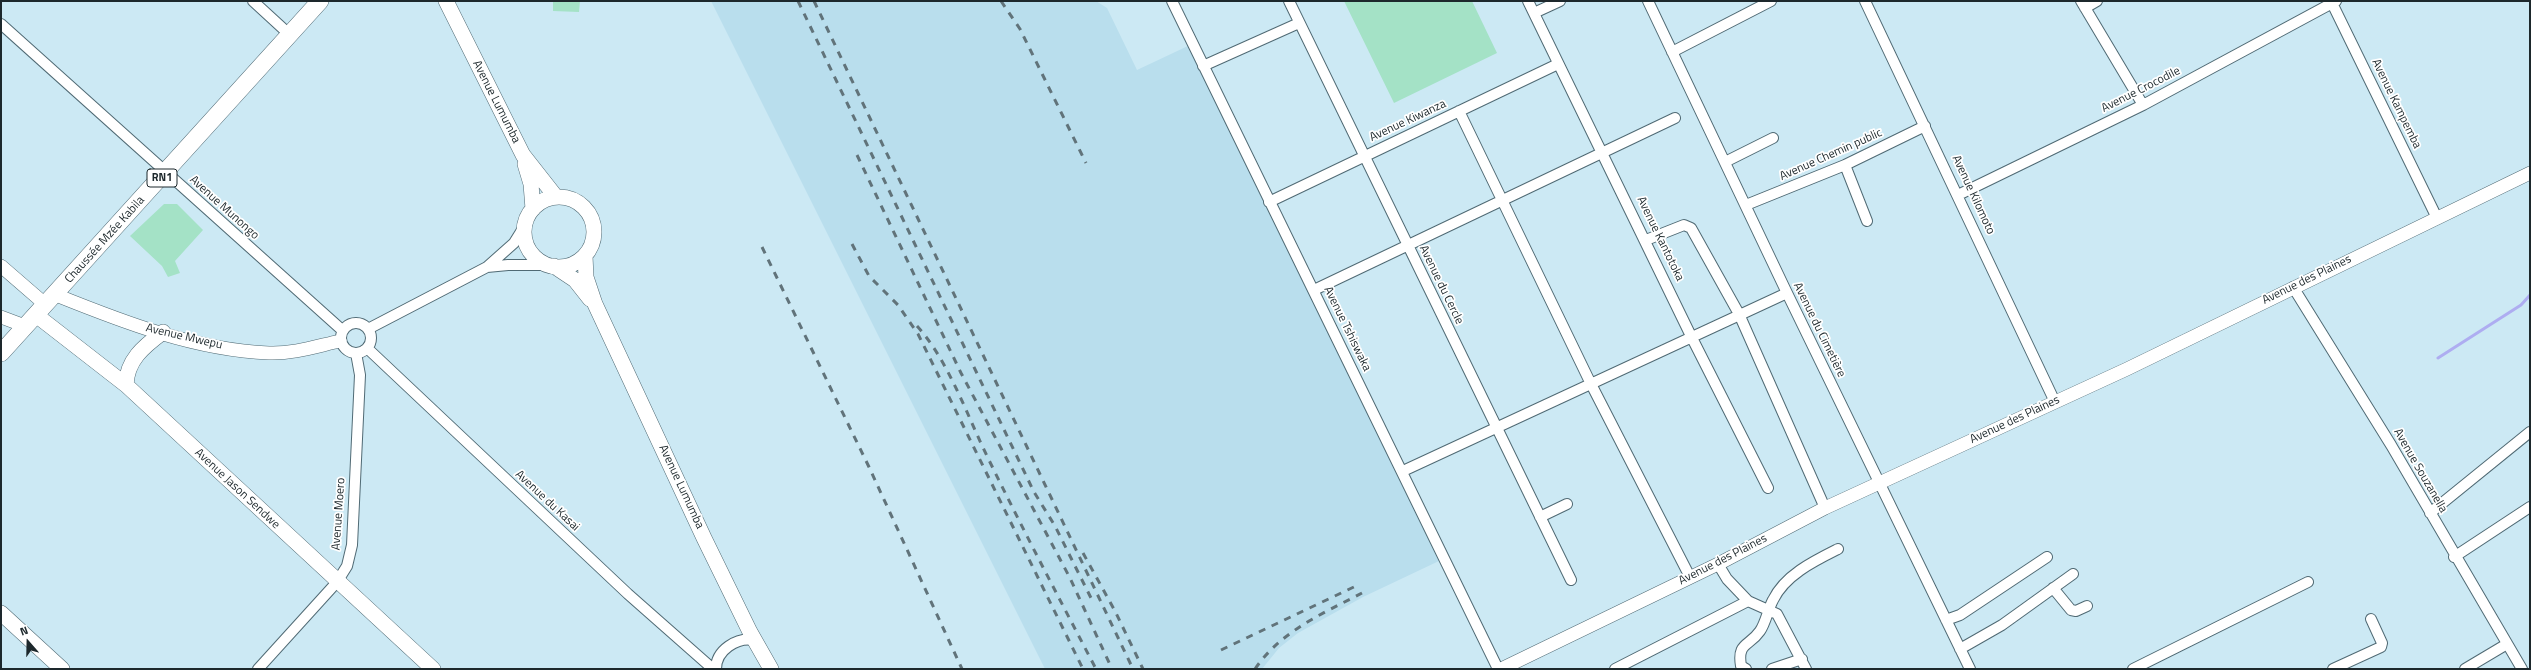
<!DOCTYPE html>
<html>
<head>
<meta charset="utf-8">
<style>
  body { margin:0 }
  #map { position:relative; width:2531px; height:670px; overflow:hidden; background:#cce9f4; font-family:"Titillium Web",sans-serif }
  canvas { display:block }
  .frame { position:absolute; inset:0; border:2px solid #1d282c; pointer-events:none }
  .north { position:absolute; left:8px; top:622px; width:40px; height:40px; -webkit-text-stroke:3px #fff; paint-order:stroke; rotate:340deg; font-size:11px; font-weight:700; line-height:16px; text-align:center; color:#1d282c }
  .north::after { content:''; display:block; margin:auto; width:14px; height:18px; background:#1d282c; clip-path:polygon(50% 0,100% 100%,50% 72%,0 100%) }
</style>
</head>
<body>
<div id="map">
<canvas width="2531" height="670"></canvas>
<div class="frame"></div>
<div class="north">N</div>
</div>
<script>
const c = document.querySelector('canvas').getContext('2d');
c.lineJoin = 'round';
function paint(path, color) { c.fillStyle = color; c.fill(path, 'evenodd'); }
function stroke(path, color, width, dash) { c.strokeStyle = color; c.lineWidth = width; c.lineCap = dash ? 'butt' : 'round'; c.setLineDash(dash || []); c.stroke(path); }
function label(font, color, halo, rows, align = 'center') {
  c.font = font + ' "Titillium Web",sans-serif'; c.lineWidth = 3.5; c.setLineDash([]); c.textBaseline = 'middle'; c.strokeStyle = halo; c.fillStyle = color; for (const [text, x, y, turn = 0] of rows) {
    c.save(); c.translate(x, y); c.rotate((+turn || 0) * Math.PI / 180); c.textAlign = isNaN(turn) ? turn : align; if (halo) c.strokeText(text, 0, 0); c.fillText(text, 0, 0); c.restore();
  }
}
paint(new Path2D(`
  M711,1H1096L1107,8L1137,70L1190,45L1439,561L1363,597L1298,633L1279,648L1262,669H1045Z`), '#b9deed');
paint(new Path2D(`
  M553,1H580L579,12L553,11Z
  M1344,1H1472L1497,53L1394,103Z
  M164,204H177L203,230L175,261L180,273L168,277L162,266L130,236Z`), '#a4e2c6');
stroke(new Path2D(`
  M2438,358L2521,305L2530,295`), '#aeadf1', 3);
const minor = new Path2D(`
  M253,1L290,35
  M1172,1L1498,669
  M1289,1L1571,580
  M1528,1L1691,336L1768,488
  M1648,1L1787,293L1970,669
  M1865,1L2055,402
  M2081,1L2143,105
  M2331,1L2437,218
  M2085,8L2097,1
  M1534,13L1560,1
  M1,24L342,330
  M1672,52L1771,1
  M1203,66L1299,23
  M1459,111L1590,382L1690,577
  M1725,162L1773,138
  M1845,165L1867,221
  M1958,195L2143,105L2336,1
  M1269,202L1558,64
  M1746,205L1845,165L1925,126
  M1646,240L1684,225L1691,228L1739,314L1825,508
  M487,267L508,265H548
  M2293,287L2391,445L2522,669
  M1314,290L1675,118
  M341 338a15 15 0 1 1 30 0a15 15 0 1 1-30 0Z
  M368,329L487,267L514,243L524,227
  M367,348L628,594L713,669
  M1403,471L1787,293
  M2430,513L2530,432
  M1540,517L1567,504
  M2454,557L2530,507
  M1718,564L1727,579L1748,601L1777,614L1806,669
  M2053,588L2071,610L2076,611L2087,606
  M1946,620L1960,615L2047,557
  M1960,649L2002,625L2073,574
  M258,669L337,582L347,566L352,545L360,375L356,353
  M716,669C716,650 737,637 754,640
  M1615,669L1748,601
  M1746,669L1741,666C1737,642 1749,647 1760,631C1766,622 1768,609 1773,600C1785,575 1814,561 1838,549
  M1772,669L1802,659
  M2133,669L2308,582
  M2333,669L2381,647L2382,643L2371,619
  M2465,669L2507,644`);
const tertiary = new Path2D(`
  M1,266L46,305
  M56,295C123,322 195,350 269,353C293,354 317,346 340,341
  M1,317L25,326
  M1501,669L1718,564L1825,508L2127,369L2530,173`);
const secondary = new Path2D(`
  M446,1L523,155L556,197
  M525,164L531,184L533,209
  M524 232a35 35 0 1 1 70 0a35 35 0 1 1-70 0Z
  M585,256L586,277L595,304L704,538L750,632L771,669
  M554,266L575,280L590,299
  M36,315L126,385L433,669
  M126,385C127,360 143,347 163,332
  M1,613L62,669`);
const trunk = new Path2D(`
  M1,353L320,1`);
stroke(minor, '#506a74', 12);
stroke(tertiary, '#506a74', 14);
stroke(secondary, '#506a74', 16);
stroke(trunk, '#506a74', 18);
stroke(minor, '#fff', 10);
stroke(tertiary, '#fff', 13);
stroke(secondary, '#fff', 15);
stroke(trunk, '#fff', 17);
stroke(new Path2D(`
  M798,1L1034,492L1055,526L1094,604
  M814,1L1133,669
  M1001,1L1020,29L1086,163
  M857,155L961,373L1070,578L1112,669
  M852,244L869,276L898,305L918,334L1083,669
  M762,247L869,467L962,669
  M917,326C948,360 967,415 987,456C1022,528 1059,598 1096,669
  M1083,553L1115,611L1143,669
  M1221,650L1358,585
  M1255,669C1281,631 1322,614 1362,593`), '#61737a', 3, [7, 7]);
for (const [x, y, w] of [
  [162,178,30]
]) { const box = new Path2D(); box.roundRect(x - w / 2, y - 9, w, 18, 3); c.fillStyle = '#fff'; c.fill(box); stroke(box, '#1d282c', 1); }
label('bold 11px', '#1d282c', null, [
  ["RN1",162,178]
]);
label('12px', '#1d282c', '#fff', [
  ["Avenue Crocodile",2141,90,-27],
  ["Avenue Lumumba",496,102,63],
  ["Avenue Kampemba",2396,104,64],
  ["Avenue Kiwanza",1408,121,-25],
  ["Avenue Chemin public",1831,155,-24],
  ["Avenue Kilomoto",1973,195,65],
  ["Avenue Munongo",224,208,42],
  ["Avenue Kantotoka",1660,239,64],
  ["Chaussée Mzée Kabila",105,240,-48],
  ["Avenue des Plaines",2307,280,-26],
  ["Avenue du Cercle",1441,285,64],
  ["Avenue Tshiswaka",1347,329,64],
  ["Avenue du Cimetière",1819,330,64],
  ["Avenue Mwepu",184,337,13],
  ["Avenue des Plaines",2015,420,-25],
  ["Avenue Souzanella",2420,471,60],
  ["Avenue Lumumba",681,487,65],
  ["Avenue Jason Sendwe",237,489,43],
  ["Avenue du Kasai",547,501,43],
  ["Avenue Moero",339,514,-86],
  ["Avenue des Plaines",1723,560,-27]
]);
</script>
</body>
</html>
